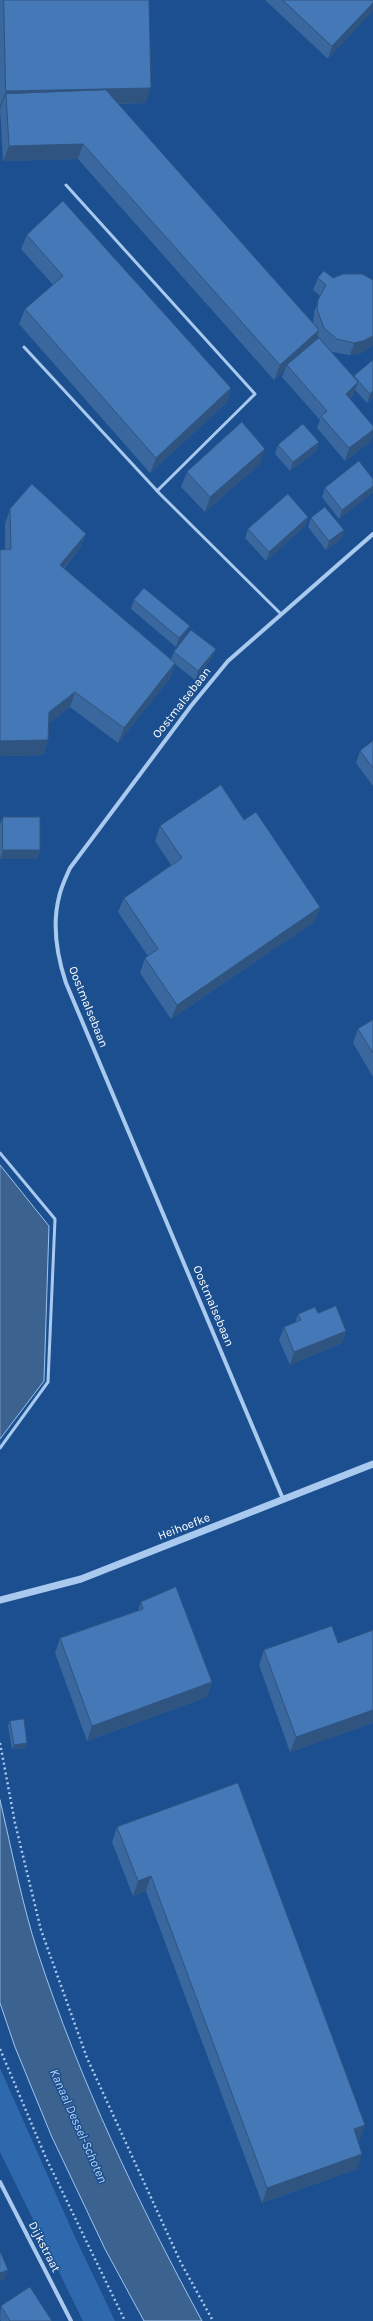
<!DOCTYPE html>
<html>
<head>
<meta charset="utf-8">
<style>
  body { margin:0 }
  canvas { display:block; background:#1b4f8f }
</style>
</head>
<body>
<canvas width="373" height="2321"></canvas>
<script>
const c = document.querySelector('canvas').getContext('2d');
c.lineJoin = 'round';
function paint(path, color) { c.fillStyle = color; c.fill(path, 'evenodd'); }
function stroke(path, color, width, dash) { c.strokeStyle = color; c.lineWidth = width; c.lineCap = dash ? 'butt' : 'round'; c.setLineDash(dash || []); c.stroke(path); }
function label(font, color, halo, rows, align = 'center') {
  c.font = font + ' Karla,sans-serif'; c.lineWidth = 3; c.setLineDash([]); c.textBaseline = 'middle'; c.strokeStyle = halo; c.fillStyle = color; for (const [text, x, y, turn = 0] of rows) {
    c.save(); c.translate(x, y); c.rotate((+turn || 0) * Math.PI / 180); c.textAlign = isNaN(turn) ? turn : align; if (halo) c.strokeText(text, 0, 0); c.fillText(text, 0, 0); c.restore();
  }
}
paint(new Path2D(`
  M0,2068L74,2235L115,2321H83L0,2152Z`), '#2e69ad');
const water = new Path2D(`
  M0,1165L49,1226L44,1381L0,1439Z
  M0,1800C12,1851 22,1904 38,1953C80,2081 138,2203 202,2321H144L105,2249L51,2135L15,2047L0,2003Z`);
paint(water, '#3c6290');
stroke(water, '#9cc4f0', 1);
stroke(new Path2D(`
  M0,1743L15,1823L41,1930L87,2058L181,2263L213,2321
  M0,2049L46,2158L125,2321`), '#a9c9ee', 2.5, [2, 3]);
stroke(new Path2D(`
  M66,185L255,394L157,491
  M24,347L160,494L280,613
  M0,1153L55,1219L48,1382L0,1448`), '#a9c9ee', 3);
stroke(new Path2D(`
  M283,1499L66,983C57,956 52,925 59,897C61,887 66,877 70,868L191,706L228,661L373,534
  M0,2182L71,2321`), '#a9c9ee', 4);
stroke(new Path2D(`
  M0,1600L81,1579L373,1464`), '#a9c9ee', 7);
paint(new Path2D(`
  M0,0H149L146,103L118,104L314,324L313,322L314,312L320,296L313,290L318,278L324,271L371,347L359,354L350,355L332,352L329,349L354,377L373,360V397L367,403L355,390L354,394L350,398L371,441L345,461L317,428L320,420L282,377L285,370L274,380L78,159L3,161L0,108L1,106H0ZM317,335L319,338L315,341Z
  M265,0H373L328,59Z
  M27,235L231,388L226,403L150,473L19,324L25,309L53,285L21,249Z
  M319,442L316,451L290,471L275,454L278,445Z
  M260,464L205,512L181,487L187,472Z
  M325,488L373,492L339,519L322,497Z
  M10,509L86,534L80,548L64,569L171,659L174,652L216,649L212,658L195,680L175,664L170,678L118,743L70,707L49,723L48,740L43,755L0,756V550L5,549V524Z
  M308,517L305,526L266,561L245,538L248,529Z
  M311,518L344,530L341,539L326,550L308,527Z
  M134,600L186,635L176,647L131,609Z
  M373,741V786L356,763L360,751Z
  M3,817L40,850L37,859H0V824Z
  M244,820L320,907L314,922L171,1019L140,973L145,958L148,956L118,912L124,898L171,865L155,841L160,826Z
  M373,1020V1077L353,1043L358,1029Z
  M318,1313L346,1331L342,1343L290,1365L279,1340L284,1327L295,1323L298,1314Z
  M141,1602L212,1682L207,1697L87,1741L55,1653L60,1638L138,1611Z
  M373,1630V1723L290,1752L259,1665L264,1650L338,1643Z
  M10,1721L27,1743L26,1748L12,1749L8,1726Z
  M117,1827L360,2140L358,2141L357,2169L262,2203L146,1891L133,1896L112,1842Z
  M1,2306L52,2321H1L0,2319Z`), '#3a679d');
paint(new Path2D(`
  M373,3V11L328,59L332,46Z
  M151,88L146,103L7,106L6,94L1,106H0L6,91Z
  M83,144L78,159L3,161L9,146Z
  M319,330L314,345L287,365L285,370L274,380L280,365Z
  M373,336V345L371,347L359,354L350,355L354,343Z
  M358,382L354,394L342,407L346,394Z
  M231,388L226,403L150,473L156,458Z
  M373,391V397L367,403L370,394Z
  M373,430V435L371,441L345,461L349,448Z
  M319,442L316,451L290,471L293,462Z
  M265,449L260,464L205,512L210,497Z
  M373,486V492L339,519L342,510Z
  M308,517L305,526L266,561L269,552Z
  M344,530L341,539L326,550L329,541Z
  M86,534L80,548L54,580L60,565Z
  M190,626L186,635L176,647L179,638Z
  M216,649L212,658L195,680L198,671Z
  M175,663L170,678L118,743L124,728Z
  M75,692L70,707L44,727L49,712Z
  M48,740L43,755L0,756V741Z
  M3,850H40L37,859H0Z
  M320,907L314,922L171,1019L177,1005Z
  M346,1331L342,1343L290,1365L294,1352Z
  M212,1682L207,1697L87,1741L92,1726Z
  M373,1710V1723L290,1752L296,1737Z
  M27,1743L26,1748L12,1749L14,1745Z
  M151,1876L146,1891L133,1896L138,1881Z
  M365,2125L360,2140L348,2144L354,2129Z
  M362,2154L357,2169L262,2203L267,2188Z
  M8,2270L5,2279L0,2281V2273Z`), '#305480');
const building = new Path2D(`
  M4,0H149L151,88L6,91Z
  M283,0H373V3L332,46Z
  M106,90L319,330L280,365L83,144L9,146L6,94Z
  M63,201L231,388L156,458L25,309L63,276L27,235Z
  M324,271L333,278L343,274H362L373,280V336L363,341L354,343L337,339L324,328L317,309L318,300L326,285L318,278Z
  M319,338L358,382L346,394L373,426V430L349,448L321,416L327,411L287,365Z
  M373,360V391L370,394L354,376Z
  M242,422L265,449L210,497L187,472Z
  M303,424L319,442L293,462L278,445Z
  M359,461L373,479V486L342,510L325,488Z
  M32,484L86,534L60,565L175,663L124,728L75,692L49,712L48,740L0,741V550L11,549L10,509Z
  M288,494L308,517L269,552L248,529Z
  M325,507L344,530L329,541L311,518Z
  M144,588L190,626L179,638L134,600Z
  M191,630L216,649L198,671L174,652Z
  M373,741V768L360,751Z
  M221,785L244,820L256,812L320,907L177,1005L145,958L158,949L124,898L182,858L160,826Z
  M3,817H40V850H3Z
  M373,1020V1053L358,1029Z
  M336,1306L346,1331L294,1352L284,1327L301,1320L298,1314L315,1307L318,1313Z
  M176,1587L212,1682L92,1726L60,1638L143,1609L141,1602Z
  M332,1626L338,1643L373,1630V1710L296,1737L264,1650Z
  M24,1719L27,1743L14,1745L10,1721Z
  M238,1783L365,2125L354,2129L362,2154L267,2188L151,1876L138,1881L117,1827Z
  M0,2251L8,2270L0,2273Z
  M30,2287L52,2321H10L1,2306Z`);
paint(building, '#4478b7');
stroke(building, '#305480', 1);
label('12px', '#fff', '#1b4f8f', [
  ["Oostmalsebaan",182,703,-52],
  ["Oostmalsebaan",88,1007,68],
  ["Oostmalsebaan",213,1306,67],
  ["Heihoefke",184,1527,-21],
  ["Dijkstraat",44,2247,63]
]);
label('italic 13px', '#b5d3f5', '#1b4f8f', [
  ["Kanaal Dessel-Schoten",78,2126,66]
]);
</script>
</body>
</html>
